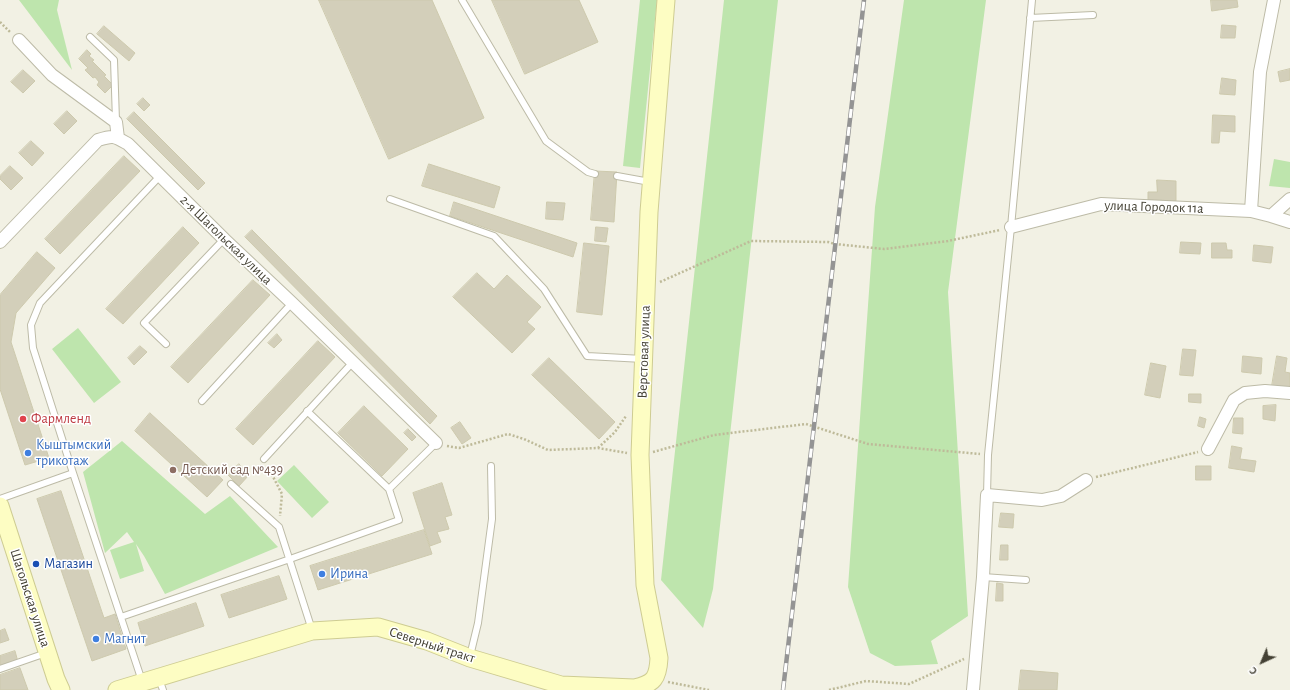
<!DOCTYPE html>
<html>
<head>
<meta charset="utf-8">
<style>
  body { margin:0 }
  #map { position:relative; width:1290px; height:690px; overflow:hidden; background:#f2f1e4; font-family:"Alegreya Sans",sans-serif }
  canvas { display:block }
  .north { position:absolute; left:1242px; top:642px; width:40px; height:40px; -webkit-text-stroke:3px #fff; paint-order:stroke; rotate:224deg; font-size:11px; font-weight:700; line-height:16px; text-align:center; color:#444134 }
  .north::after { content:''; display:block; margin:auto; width:14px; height:18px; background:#444134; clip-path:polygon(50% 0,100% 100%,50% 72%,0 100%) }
</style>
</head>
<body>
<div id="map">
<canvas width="1290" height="690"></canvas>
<div class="north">С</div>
</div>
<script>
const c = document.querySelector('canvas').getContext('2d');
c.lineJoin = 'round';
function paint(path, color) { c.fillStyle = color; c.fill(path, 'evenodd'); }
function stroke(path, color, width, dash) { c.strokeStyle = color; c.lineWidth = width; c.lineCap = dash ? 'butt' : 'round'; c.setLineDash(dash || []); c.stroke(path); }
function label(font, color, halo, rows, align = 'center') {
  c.font = font + ' "Alegreya Sans",sans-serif'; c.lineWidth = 3; c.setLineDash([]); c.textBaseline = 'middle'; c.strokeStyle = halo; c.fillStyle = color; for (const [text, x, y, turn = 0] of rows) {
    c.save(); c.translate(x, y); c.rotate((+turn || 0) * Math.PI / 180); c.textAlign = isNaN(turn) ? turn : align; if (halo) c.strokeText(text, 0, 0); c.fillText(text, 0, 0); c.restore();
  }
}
paint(new Path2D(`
  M19,0H59L57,10L72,70Z
  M640,0H657L640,168L623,166Z
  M724,0H778L713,589L703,628L661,580Z
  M904,0H986L948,292L968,616L931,641L938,664L895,666L870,653L848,587L875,207Z
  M1274,159L1290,162V188L1269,186Z
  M78,328L121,382L94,403L52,349Z
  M122,441L205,514L230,496L278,547L165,594L144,556L136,544L144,571L120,579L110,550L134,542L127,532L105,553L83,472Z
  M294,465L329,502L312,518L277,481Z`), '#bee5ad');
const building = new Path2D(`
  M319,0H432L484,118L389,159Z
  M492,0H579L598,42L525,74Z
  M1211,0H1237L1238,7L1212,11Z
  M1222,25L1236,26L1235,38H1221Z
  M104,26L135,53L129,61L97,34Z
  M87,50L91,54L89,56L94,60L92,61L106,75L104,76L113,85L105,93L97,85L99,82L95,77L93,78L85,70L88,68L79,59Z
  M1290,69V80L1280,82L1278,72Z
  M23,70L35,81L23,93L11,82Z
  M1222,78L1236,80L1235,95L1220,94Z
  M143,98L150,105L144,111L137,104Z
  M67,111L77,121L64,134L54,124Z
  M134,112L205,183L198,190L127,119Z
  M1213,115L1235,116V132L1220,131L1219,143H1212Z
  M31,141L44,153L32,166L19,153Z
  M124,156L140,171L60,254L45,239Z
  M429,164L500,187L494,208L422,186Z
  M10,166L23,178L11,190L0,179V176Z
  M595,171L617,172L614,222L591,220Z
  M1157,180L1176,181V201L1148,200V192H1157Z
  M454,202L577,243L573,257L450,216Z
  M547,202L565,203L563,220L546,219Z
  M183,227L199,243L123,324L106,309Z
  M596,227L608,228L606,242L595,241Z
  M252,230L437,416L430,424L245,237Z
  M1181,242L1201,243L1200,254L1180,253Z
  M584,243L609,246L602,315L577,312Z
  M1212,243H1226L1227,250H1232V258H1212Z
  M1254,245L1273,247L1271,263L1253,261Z
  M37,252L55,268L16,313L11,342L49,458L25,465L0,389V295Z
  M477,273L494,289L507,275L541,307L527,322L535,329L512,353L453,297Z
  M253,280L270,295L188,383L171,367Z
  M277,334L282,340L274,348L268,343Z
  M318,341L335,357L253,445L236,429Z
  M140,346L147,352L134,365L128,358Z
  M1183,349L1196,350L1193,376L1180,375Z
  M1243,356L1262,358L1261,374L1242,372Z
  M1277,356L1287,358L1285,372L1290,373V389L1272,386Z
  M549,358L615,422L599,439L532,375Z
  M1151,363L1166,366L1160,398L1145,395Z
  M1189,394H1201V403L1189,402Z
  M1276,405L1275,421L1263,419V406Z
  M364,406L408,449L382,476L338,433Z
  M150,413L223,480L207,497L135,431Z
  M1200,417L1206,419L1204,428L1198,426Z
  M1234,418H1243V434L1233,433Z
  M460,422L471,438L462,444L451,428Z
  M408,429L416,437L412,441L404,433Z
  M1232,446L1242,448L1240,459L1256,461L1254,472L1229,468Z
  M239,464L249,475L239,486L228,475Z
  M1196,466H1211V480H1196Z
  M442,483L452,515L445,517L449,529L437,532L441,542L430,546L413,493Z
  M61,491L104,618L115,614L126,649L92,661L37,499Z
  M1001,513L1014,514L1013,528L999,527Z
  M424,530L432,554L318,590L310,566Z
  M1001,545H1008V560H1000Z
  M279,576L287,599L229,618L221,595Z
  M997,583L1003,584V601H996Z
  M196,603L204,626L145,646L138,623Z
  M5,629L9,640L0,643V631Z
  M15,651L18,662L0,668V656Z
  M20,668L28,690H0V675Z
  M1021,670L1058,673L1057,690H1019Z`);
paint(building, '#d3cfba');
stroke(building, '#cdc9ad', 1);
const lane = new Path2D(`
  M462,0L546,141L588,172L595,174
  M1030,18L1093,15
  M90,37L114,60L116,121
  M617,176L650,182
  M390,199L494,236L544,289L587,356L643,359
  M166,344L144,323L224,239
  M202,401L292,303
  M264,459L353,362
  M231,484L279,527L312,630
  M389,489L436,443
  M987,495L988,455L1011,227L1032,0
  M0,499L73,473
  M983,577L1026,580
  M121,617L290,559L399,520L389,489L307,411
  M470,656L478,623L492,519L491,466
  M0,669L46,653
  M159,679L163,690
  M142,681L73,473L33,348L31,325L40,303L160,176`);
const street = new Path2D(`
  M19,40L52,75L116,122L118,138
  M1251,211L1260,72L1274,0
  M1271,216L1290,199
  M1011,227L1101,204L1251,211L1271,216L1290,222
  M0,242L98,140C114,135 114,136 128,144L224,239L292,303L436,443
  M1208,449L1234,400L1245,393L1265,391L1290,393
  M973,690L983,577L987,495L1042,500L1061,496L1086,480`);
const secondary = new Path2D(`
  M0,506L56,679L61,690
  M117,690L312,631L378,627L427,641L470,658L561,685L634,688C654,684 658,678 659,658L645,585L640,455L649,212L666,0`);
stroke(lane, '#bdbba7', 8);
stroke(street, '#bdbba7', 14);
stroke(secondary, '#cecc92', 19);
stroke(new Path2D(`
  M0,22L11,33
  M660,282L751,241L828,242L835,244L884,249L948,241L1000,230
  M447,446L459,448L508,434L524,439L548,450L598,448L627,453
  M598,448L615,432L626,416
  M653,452L714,435L806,424L868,444L980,454
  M268,467L282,494L280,516
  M1096,477L1198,452
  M668,682L709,690
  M829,690L866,681L909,684L964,659`), '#beba99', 2.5, [2, 2]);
stroke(lane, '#fff', 6);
stroke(street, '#fff', 12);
stroke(secondary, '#fdfdc3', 17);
const rail = new Path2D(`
  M783,690L864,0`);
stroke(rail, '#949494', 4.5);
stroke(rail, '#fff', 3, [9]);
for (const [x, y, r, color] of [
  [23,419,4,"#e0444e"],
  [28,453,4,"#3f7fe0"],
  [173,470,4,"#8d6e63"],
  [36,564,4,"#1a4fb4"],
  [322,574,4,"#3f7fe0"],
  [96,639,4,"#3f7fe0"]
]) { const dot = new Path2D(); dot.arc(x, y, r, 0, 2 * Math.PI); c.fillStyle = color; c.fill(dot); stroke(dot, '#fff', 1.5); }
label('14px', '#444134', '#fff', [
  ["улица Городок 11а",1154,207,2],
  ["2-я Шагольская улица",226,240,44],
  ["Верстовая улица",644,352,-88],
  ["Шагольская улица",30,598,72],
  ["Северный тракт",432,645,18]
]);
label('14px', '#be3a42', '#fff', [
  ["Фармленд",31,419]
], 'left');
label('14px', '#366cbe', '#fff', [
  ["Кыштымский",36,445],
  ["трикотаж",36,461],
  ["Ирина",330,574],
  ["Магнит",104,639]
], 'left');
label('14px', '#785e54', '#fff', [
  ["Детский сад №439",181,470]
], 'left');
label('14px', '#164399', '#fff', [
  ["Магазин",44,564]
], 'left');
</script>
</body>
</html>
